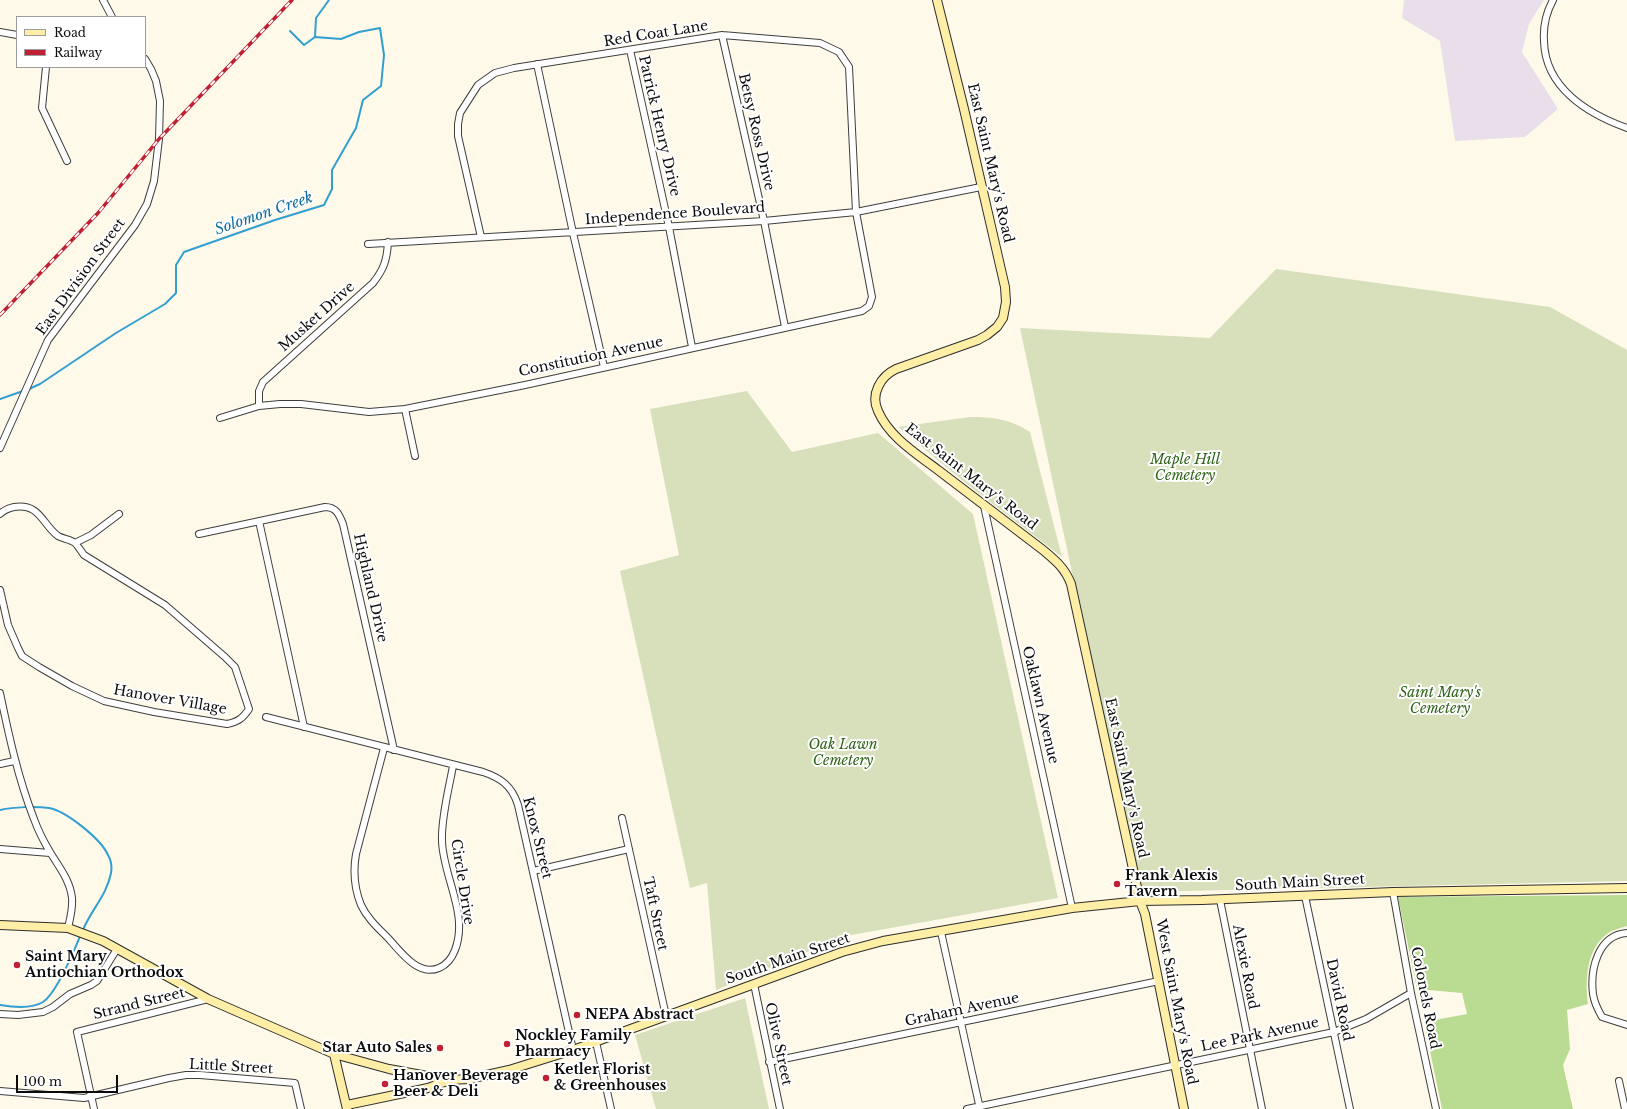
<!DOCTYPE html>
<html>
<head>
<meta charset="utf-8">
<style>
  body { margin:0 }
  #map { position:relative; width:1627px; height:1109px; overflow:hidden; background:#fff9ea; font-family:"Libre Baskerville",serif }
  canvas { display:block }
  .legend { position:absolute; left:16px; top:16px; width:130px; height:52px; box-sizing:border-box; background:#fff; border:1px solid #9d9d9d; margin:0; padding:5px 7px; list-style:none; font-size:12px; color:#0b0b0b }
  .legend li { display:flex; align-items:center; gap:8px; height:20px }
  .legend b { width:20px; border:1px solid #9d9d9d }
  .scale { position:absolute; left:16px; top:1075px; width:102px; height:18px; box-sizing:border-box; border:2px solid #0b0b0b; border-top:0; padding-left:5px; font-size:12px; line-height:14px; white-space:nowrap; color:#0b0b0b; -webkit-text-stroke:3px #fff; paint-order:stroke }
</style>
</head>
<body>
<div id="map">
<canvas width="1627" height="1109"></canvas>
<ul class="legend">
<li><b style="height:5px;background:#ffeea5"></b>Road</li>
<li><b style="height:5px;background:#bf2034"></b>Railway</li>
</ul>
<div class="scale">100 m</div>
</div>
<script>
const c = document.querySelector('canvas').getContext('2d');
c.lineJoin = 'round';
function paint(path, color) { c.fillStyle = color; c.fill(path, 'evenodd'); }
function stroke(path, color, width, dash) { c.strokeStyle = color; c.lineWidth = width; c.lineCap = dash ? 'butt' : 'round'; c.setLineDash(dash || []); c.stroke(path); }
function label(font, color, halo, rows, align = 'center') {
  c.font = font + ' "Libre Baskerville",serif'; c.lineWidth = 4; c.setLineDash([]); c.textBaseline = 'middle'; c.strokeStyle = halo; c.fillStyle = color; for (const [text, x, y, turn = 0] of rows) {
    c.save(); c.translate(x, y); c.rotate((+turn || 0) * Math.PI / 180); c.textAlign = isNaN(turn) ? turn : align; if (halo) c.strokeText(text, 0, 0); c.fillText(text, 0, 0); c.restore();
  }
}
paint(new Path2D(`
  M1404,0H1544L1529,24L1522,52L1558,109L1525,137L1455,141L1440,41L1402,18Z`), '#e9dfeb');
paint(new Path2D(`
  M1627,895V926C1621,928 1612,930 1607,934C1586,950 1585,980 1588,1004L1567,1010L1570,1049L1563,1065L1573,1109H1442L1424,1022L1467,1014L1462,993L1417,989L1398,897Z`), '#b9db92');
paint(new Path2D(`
  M1276,269L1550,307L1627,350V881L1140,892L1020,328L1210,338Z
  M747,391L792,452L878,433L973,514L1058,898L846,936L716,990L707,883L690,888L620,571L679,555L650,409Z
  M970,417C993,417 1010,419 1030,432L1062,557L963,481L898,427Z
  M745,998L769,1109H656L635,1035Z`), '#d7e0bb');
stroke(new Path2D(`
  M290,31L304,45L315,37
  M315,37L316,18L329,0
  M29,389L40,384L116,333L165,304L176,293V265L184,252L275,220L324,205L332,189V170L356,128L363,100L381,86L384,55L380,28L359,32L341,39L315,37
  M0,399L23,391
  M0,810C14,807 35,806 49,808C66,811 101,839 108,855C111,860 112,867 111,873C107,895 91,910 83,930
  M0,1005C12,1007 32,1009 43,1002C57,993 74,951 81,934`), '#319fd1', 2);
const street = new Path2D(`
  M103,0L112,17
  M1553,0C1546,13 1543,27 1544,41C1545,88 1588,114 1627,128
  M0,32L17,35
  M722,35L764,221L785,327
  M630,50L669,227L692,347
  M537,64L573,233L604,367
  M46,67L42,108L67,161
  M368,244L764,221L856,212L981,187
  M259,406V391L263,382L373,283C384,269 387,260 388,242
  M405,409L415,456
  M220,418L259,406L280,404H301L369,412L405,409L525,385L862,311L869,306L872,297L856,212L849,67L839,52L820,43L722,35L514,68L495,73L478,85L460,113L458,124V136L481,237
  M0,448L48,340L135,225L147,204L154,181L159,139L160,101L156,81L151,69L145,59
  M984,506L1072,908
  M0,514C4,510 9,508 14,507C40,503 42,524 58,536C63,539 70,539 75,543C78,546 81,551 84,555L165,605L225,657L235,667L249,709C243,718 238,722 227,724L154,712L104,701L72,686L39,667L22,656L18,648L8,625L0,590
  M259,521L304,727
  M199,534L325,507C336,507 339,514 343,524L394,750
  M75,543L91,535L119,514
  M0,693C9,736 18,778 34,819C38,830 44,842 50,852C59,867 70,880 72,898C73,908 70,919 68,928
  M266,717L483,772C501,778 512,786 518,805L573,1050
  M384,748L356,854C353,871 355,890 361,905C367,918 378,928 388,938C400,951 418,977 439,968C446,965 452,958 455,950C469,914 443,877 442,841C441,818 449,788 453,766
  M0,764L14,761
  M622,818L666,1016
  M0,849L50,853
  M533,871L629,849
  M1393,892L1411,993L1436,1109
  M1305,896L1350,1109
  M1220,900L1262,1109
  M941,932L980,1109
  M1627,933C1598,935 1590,969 1593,994C1594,1002 1598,1010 1602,1017L1627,1025
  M754,984L780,1109
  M0,1014L18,1015L43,1012L53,1007L70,994L91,985L97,981L117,949
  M596,1042L611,1109
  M769,1062L1159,981
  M1619,1081L1625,1109
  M0,1091L84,1098L169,1078L186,1075H200L295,1083L301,1109
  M94,1109L77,1032L208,999
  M967,1109L1334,1032L1366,1019L1411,993`);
const secondary = new Path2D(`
  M937,0L964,109L1005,287L1006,302L1003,318L997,327L987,335L978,340L896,369C881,376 870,394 878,411C889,437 917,454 938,470C973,497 1008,523 1043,550C1055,560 1065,568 1071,584L1140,901L1145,914L1184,1109
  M0,925L68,928L103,941L208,999L334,1054L389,1069L449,1080L469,1079L509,1070L573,1050L842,952L883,941L1072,908L1140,901L1202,900L1393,892L1627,888
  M334,1054L347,1109
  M347,1105L428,1088L447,1081`);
stroke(street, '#3e3e3e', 8);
stroke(secondary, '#2d2d2d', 10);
stroke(street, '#fff', 6);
stroke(secondary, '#ffeea5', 8);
const rail = new Path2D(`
  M0,315L98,213L159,139L292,0`);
stroke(rail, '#bf2034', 3.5);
stroke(rail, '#fff', 2, [6]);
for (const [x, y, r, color] of [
  [1117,884,4,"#bf2034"],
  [17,965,4,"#bf2034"],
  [577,1015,4,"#bf2034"],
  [507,1044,4,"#bf2034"],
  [440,1048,4,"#bf2034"],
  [546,1078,4,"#bf2034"],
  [385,1084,4,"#bf2034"]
]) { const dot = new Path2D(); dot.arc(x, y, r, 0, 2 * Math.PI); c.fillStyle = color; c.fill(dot); stroke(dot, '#fff', 1.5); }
label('14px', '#0b0b0b', '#fff', [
  ["Red Coat Lane",656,34,-9],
  ["Patrick Henry Drive",659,126,77],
  ["Betsy Ross Drive",756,132,77],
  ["East Saint Mary's Road",990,163,77],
  ["Independence Boulevard",675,214,-4],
  ["East Division Street",81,277,-54],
  ["Musket Drive",317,317,-42],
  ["Constitution Avenue",591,357,-12],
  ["East Saint Mary's Road",971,477,38],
  ["Highland Drive",370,588,77],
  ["Hanover Village",170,700,10],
  ["Oaklawn Avenue",1040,705,77],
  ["East Saint Mary's Road",1126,778,78],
  ["Knox Street",537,838,76],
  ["Circle Drive",462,882,81],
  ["South Main Street",1300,883,-3],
  ["Taft Street",655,914,78],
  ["South Main Street",788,959,-19],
  ["Alexie Road",1245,967,79],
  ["Colonels Road",1425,998,79],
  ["David Road",1339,1000,78],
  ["West Saint Mary's Road",1176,1002,79],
  ["Strand Street",139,1004,-14],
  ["Graham Avenue",962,1010,-12],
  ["Lee Park Avenue",1260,1035,-12],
  ["Olive Street",778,1044,78],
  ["Little Street",231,1067,3]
]);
label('italic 14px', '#30641a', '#fff', [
  ["Maple Hill",1185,460],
  ["Cemetery",1185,476],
  ["Saint Mary's",1440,693],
  ["Cemetery",1440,709],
  ["Oak Lawn",843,745],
  ["Cemetery",843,761]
]);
label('bold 14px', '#0b0b0b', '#fff', [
  ["Frank Alexis",1125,876],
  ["Tavern",1125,892],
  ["Saint Mary",25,957],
  ["Antiochian Orthodox",25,973],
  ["NEPA Abstract",585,1015],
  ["Nockley Family",515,1036],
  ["Pharmacy",515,1052],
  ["Star Auto Sales",432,1048,"right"],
  ["Ketler Florist",554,1070],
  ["& Greenhouses",554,1086],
  ["Hanover Beverage",393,1076],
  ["Beer & Deli",393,1092]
], 'left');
label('italic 15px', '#116ea0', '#fff', [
  ["Solomon Creek",264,214,-19]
]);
</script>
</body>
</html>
